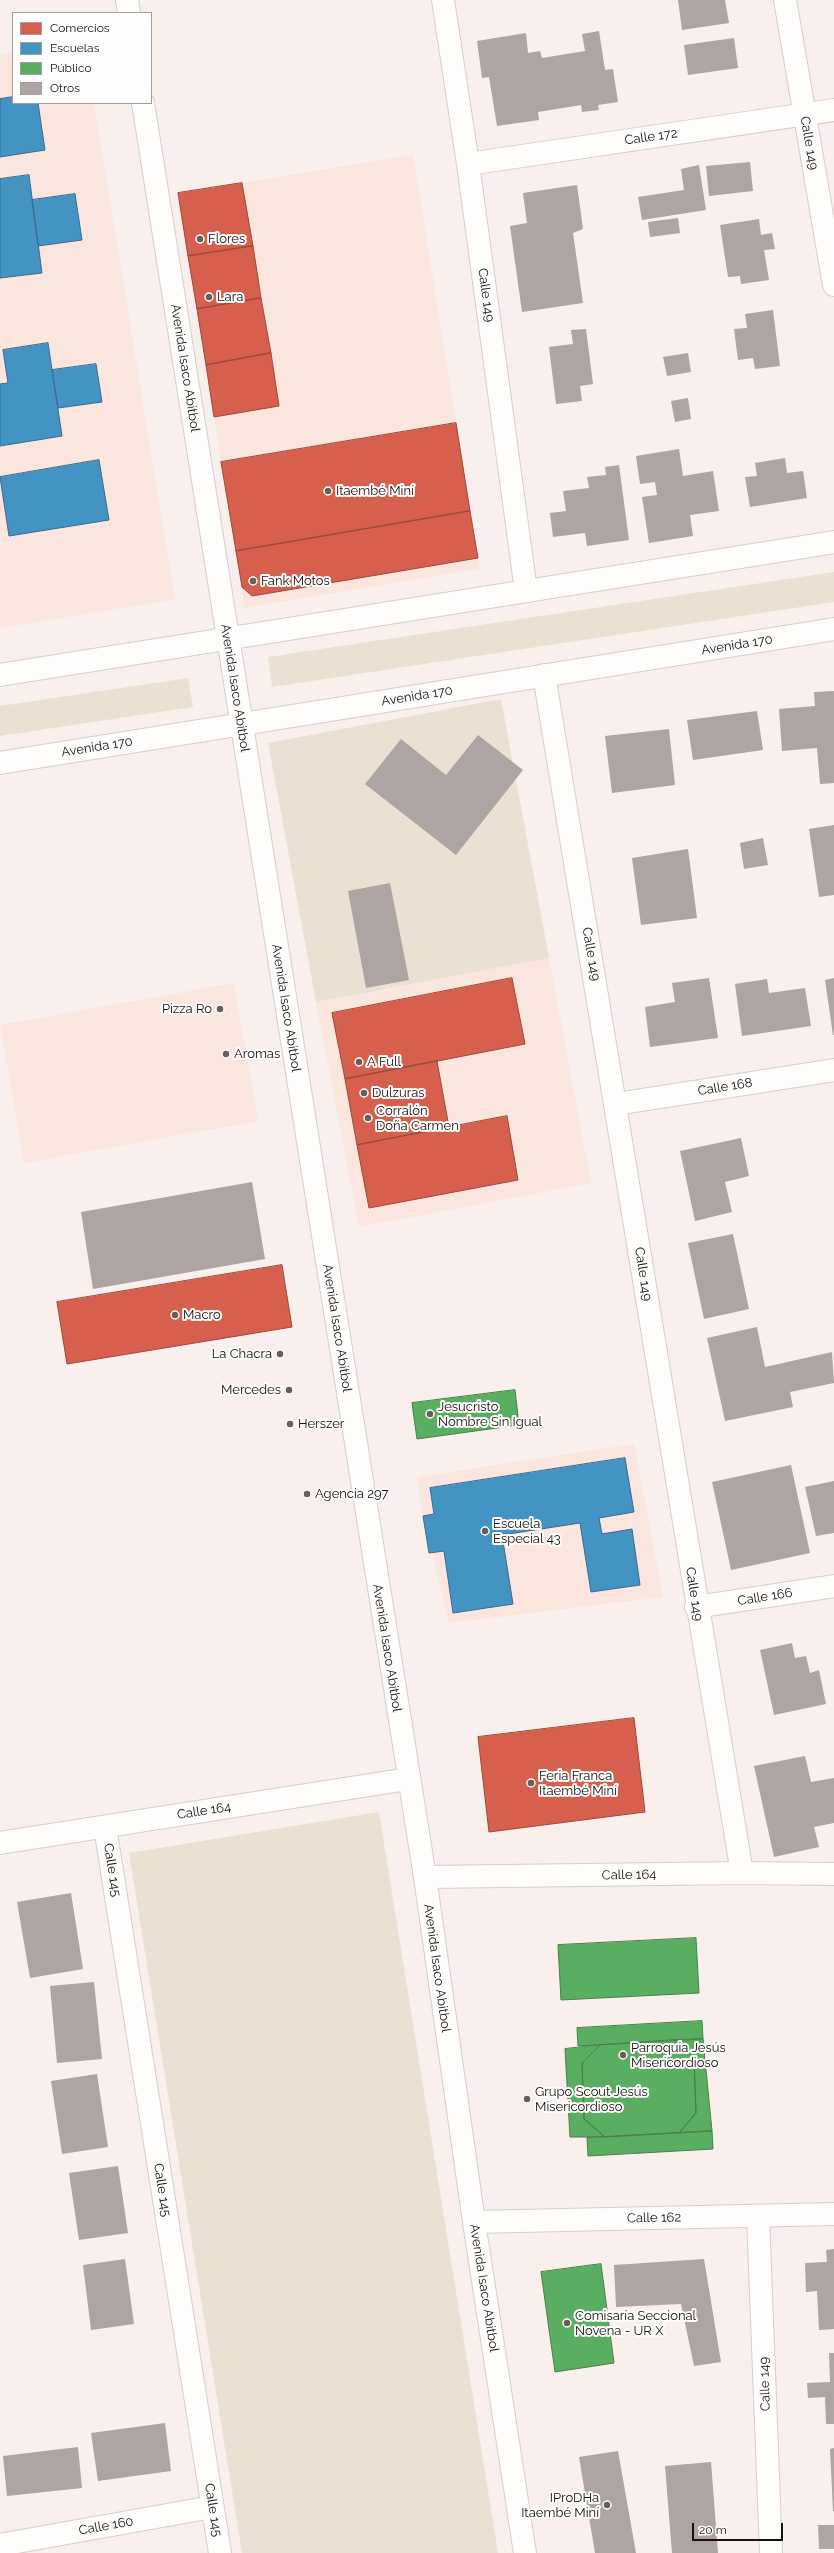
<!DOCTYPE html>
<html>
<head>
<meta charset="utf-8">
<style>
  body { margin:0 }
  #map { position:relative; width:834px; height:2553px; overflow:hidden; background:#f9efec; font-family:Raleway,sans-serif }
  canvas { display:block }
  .legend { position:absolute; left:12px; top:12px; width:140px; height:92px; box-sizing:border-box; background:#fdfdfd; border:1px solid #a29e9d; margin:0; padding:5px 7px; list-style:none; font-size:12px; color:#1a100d }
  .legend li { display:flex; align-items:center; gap:8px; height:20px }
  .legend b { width:20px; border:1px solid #a29e9d }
  .scale { position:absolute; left:692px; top:2523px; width:91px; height:18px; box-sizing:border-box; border:2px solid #1a100d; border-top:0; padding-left:5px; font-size:12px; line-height:14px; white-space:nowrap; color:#1a100d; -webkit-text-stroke:3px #fdfdfd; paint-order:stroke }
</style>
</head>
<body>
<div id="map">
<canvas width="834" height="2553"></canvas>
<ul class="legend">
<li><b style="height:11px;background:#d6604d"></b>Comercios</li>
<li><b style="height:11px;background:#4393c3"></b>Escuelas</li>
<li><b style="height:11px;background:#5aae61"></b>Público</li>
<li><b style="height:11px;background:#ada4a3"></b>Otros</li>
</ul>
<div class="scale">20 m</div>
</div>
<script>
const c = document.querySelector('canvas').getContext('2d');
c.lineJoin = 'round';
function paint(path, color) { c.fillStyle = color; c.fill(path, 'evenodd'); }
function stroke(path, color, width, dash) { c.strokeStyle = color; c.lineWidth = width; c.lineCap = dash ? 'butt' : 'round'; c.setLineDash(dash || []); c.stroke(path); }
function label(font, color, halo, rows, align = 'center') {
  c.font = font + ' Raleway,sans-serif'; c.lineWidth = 4; c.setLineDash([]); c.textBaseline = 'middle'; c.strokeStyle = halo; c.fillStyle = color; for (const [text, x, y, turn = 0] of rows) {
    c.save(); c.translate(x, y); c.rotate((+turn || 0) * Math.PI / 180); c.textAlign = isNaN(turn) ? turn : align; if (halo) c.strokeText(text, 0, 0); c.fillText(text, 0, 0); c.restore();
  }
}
paint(new Path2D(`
  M13,53V103H94L175,599L0,628V55Z
  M413,155L480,569L245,608L178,193Z
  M549,958L591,1183L359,1227L316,1002Z
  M234,983L258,1121L24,1163L0,1025Z
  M634,1444L663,1597L449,1623L423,1516L417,1477Z`), '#fbe5df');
paint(new Path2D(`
  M834,572V602L272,687L268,657Z
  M188,678L193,707L0,736V706Z
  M501,699L549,958L316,1002L268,743Z
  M379,1812L498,2553H242L129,1853Z`), '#ebe1d2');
const shops = new Path2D(`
  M242,183L253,246L188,256L178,193Z
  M253,246L261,298L197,309L188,256Z
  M261,298L271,353L206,365L197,309Z
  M271,353L279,406L214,417L206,365Z
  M456,423L470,511L236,551L221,462Z
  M470,511L478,558L252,596L242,587L236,551Z
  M512,978L525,1044L345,1079L332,1013Z
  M437,1061L449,1127L357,1145L345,1079Z
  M507,1116L518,1180L369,1208L357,1145Z
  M282,1265L292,1327L67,1364L57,1302Z
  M634,1718L645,1812L489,1832L478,1737Z`);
paint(shops, '#d6604d');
stroke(shops, '#9e483a', 1);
const schools = new Path2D(`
  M13,97V103H38L45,150L0,157V99Z
  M29,175L42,273L0,278V179Z
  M75,194L82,240L38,246L32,200Z
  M48,343L62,436L0,446V384L8,383L3,350Z
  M96,364L102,402L58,408L52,370Z
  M99,460L109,520L9,536L0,477Z
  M625,1458L634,1512L599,1518L602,1534L632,1529L640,1585L591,1592L580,1523L502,1535L513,1604L453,1613L444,1551L429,1553L423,1516L434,1514L430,1488Z`);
paint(schools, '#4393c3');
stroke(schools, '#376c8c', 1);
const public = new Path2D(`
  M515,1390L519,1425L417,1439L412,1403Z
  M696,1938L699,1993L561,2000L558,1945Z
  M702,2021L703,2039L578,2046L577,2028Z
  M703,2039L712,2131L679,2133L696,2113L694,2058L674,2040Z
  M674,2040L694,2058L696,2113L679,2133L605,2137L584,2119L582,2063L600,2045Z
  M600,2045L582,2063L584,2119L605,2137H570L565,2049Z
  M712,2131L713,2149L588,2156L587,2138Z
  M601,2264L614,2363L555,2372L541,2272Z`);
paint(public, '#5aae61');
stroke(public, '#477f48', 1);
paint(new Path2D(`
  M678,0H725L729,23L682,30Z
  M599,31L605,70L613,69L618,102L598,105L599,110L582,112L581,105L538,112L539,120L497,126L489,77L482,78L477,41L526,33L528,53L540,51L542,58L585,51L582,34Z
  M734,38L738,68L688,75L684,45Z
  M750,162L753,191L709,196L706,166Z
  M699,165L706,210L642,220L638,197L684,190L681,169Z
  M577,185L583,229L573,233L583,303L522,312L510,226L527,223L523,193Z
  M678,218L680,233L650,237L648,222Z
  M759,219L761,235L772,233L775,249L764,250L769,280L741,284L740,276L728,277L720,225Z
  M773,310L780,366L755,369L753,358L738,360L734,329L747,328L745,314Z
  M586,329L593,384L580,386L582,401L556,404L549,347L573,344L571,330Z
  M688,353L691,372L667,376L663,357Z
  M688,398L691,419L675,422L671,401Z
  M679,449L683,476L713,471L719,511L690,515L693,536L649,543L642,497L657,495L655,482L640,484L636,456Z
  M785,458L787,473L803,471L807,498L750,507L745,477L757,476L755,463Z
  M619,465L629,540L587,546L585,533L553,537L550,513L566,511L563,491L589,488L587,477L606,475L605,467Z
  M834,691V783L820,784L817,748L782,751L779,709L815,706L814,692Z
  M757,711L763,750L693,760L687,720Z
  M669,729L675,785L612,793L605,736Z
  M478,735L523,770L456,855L365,784L401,739L446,775Z
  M834,825V895L819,897L809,829Z
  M763,838L768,865L744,869L740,843Z
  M688,849L697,918L641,925L632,858Z
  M390,883L409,980L366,988L348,891Z
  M709,978L718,1038L650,1047L645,1007L675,1002L672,983Z
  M834,978V1035H833L825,980Z
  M767,979L769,993L805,988L811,1026L742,1036L735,984Z
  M741,1138L749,1176L725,1182L732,1212L695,1221L680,1151Z
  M252,1182L265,1259L93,1289L81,1212Z
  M733,1234L749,1309L704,1319L688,1243Z
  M757,1327L765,1367L832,1352L834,1383L790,1392L793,1407L725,1421L707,1338Z
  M791,1465L810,1553L731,1570L712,1482Z
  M834,1481V1533L816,1536L805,1487Z
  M792,1643L795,1658L806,1656L810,1673L819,1670L826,1704L774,1715L760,1650Z
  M805,1756L811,1782L834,1778V1823L814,1827L819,1847L774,1857L754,1766Z
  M71,1893L83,1969L30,1978L17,1902Z
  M94,1982L102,2059L57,2063L50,1986Z
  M97,2074L108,2147L62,2154L51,2081Z
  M118,2166L128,2233L79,2240L69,2173Z
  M834,2249V2329L819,2330L817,2291L806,2292L805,2263L827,2262L826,2250Z
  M125,2259L134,2324L91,2330L83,2265Z
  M704,2259L721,2362L694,2366L681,2304L616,2307L614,2265Z
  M829,2353H834V2424H826L825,2397L808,2398L807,2383L830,2382Z
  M165,2423L171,2471L98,2481L91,2433Z
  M78,2447L82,2488L7,2496L3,2456Z
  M834,2448V2511H833L830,2449Z
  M618,2451L636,2553H595L579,2457Z
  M711,2462L718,2553H672L665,2466Z
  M818,2525H834V2549H819Z`), '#ada4a3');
const street = new Path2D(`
  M443,0L468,164L526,591
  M785,0L834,285
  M468,164L834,110
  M544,675L742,1873
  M616,1104L834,1070
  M696,1607L834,1586
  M105,1827L220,2553
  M0,1843L408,1779
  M425,1877L742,1873L834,1874
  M758,2216L771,2553
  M474,2222L834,2214
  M0,2545L212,2507`);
const secondary = new Path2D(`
  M127,0L129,13
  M143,103L425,1877L474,2222L525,2553
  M0,675L834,542
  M0,763L834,629`);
stroke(street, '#d7cdca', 24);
stroke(secondary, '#d7cdca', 24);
stroke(street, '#fefdfc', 22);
stroke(secondary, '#fefdfc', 22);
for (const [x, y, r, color] of [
  [200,239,4,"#685e5b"],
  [209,297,4,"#685e5b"],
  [328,491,4,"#685e5b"],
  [253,581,4,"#685e5b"],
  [220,1009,4,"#685e5b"],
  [226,1054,4,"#685e5b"],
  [359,1062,4,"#685e5b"],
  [364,1093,4,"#685e5b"],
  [368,1118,4,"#685e5b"],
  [175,1315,4,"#685e5b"],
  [280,1354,4,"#685e5b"],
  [289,1390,4,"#685e5b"],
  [430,1414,4,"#685e5b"],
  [290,1424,4,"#685e5b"],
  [307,1494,4,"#685e5b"],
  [485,1531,4,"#685e5b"],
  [531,1783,4,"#685e5b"],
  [623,2055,4,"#685e5b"],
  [527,2099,4,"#685e5b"],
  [567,2323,4,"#685e5b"],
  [607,2505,4,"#685e5b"]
]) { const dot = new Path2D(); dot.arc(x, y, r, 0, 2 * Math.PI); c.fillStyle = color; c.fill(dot); stroke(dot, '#fdfdfd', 1.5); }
label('13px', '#1a100d', '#fdfdfd', [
  ["Calle 172",651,137,-8],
  ["Calle 149",809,143,80],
  ["Calle 149",486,295,82],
  ["Avenida Isaco Abitbol",185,368,81],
  ["Avenida 170",737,645,-9],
  ["Avenida Isaco Abitbol",235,688,81],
  ["Avenida 170",417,696,-9],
  ["Avenida 170",97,747,-9],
  ["Calle 149",591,954,80],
  ["Avenida Isaco Abitbol",286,1008,81],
  ["Calle 168",725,1087,-9],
  ["Calle 149",643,1274,81],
  ["Avenida Isaco Abitbol",337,1328,81],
  ["Calle 149",694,1594,81],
  ["Calle 166",765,1597,-9],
  ["Avenida Isaco Abitbol",387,1648,81],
  ["Calle 164",204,1811,-9],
  ["Calle 145",112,1870,81],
  ["Calle 164",629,1875,-1],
  ["Avenida Isaco Abitbol",437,1968,82],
  ["Calle 145",162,2190,81],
  ["Calle 162",654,2218,-1],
  ["Avenida Isaco Abitbol",484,2288,81],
  ["Calle 149",765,2384,-92],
  ["Calle 145",213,2510,81],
  ["Calle 160",106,2526,-10]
]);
label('13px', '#1a100d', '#fdfdfd', [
  ["Flores",208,239],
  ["Lara",217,297],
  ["Itaembé Miní",336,491],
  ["Fank Motos",261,581],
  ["Pizza Ro",212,1009,"right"],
  ["Aromas",234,1054],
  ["A Full",367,1062],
  ["Dulzuras",372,1093],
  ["Corralón",376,1111],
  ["Doña Carmen",376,1126],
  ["Macro",183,1315],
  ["La Chacra",272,1354,"right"],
  ["Mercedes",281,1390,"right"],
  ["Jesucristo",438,1407],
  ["Nombre Sin Igual",438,1422],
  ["Herszer",298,1424],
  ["Agencia 297",315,1494],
  ["Escuela",493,1524],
  ["Especial 43",493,1539],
  ["Feria Franca",539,1776],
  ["Itaembé Miní",539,1791],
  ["Parroquia Jesús",631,2048],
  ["Misericordioso",631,2063],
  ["Grupo Scout Jesús",535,2092],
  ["Misericordioso",535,2107],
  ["Comisaría Seccional",575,2316],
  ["Novena - UR X",575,2331],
  ["IProDHa",599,2498,"right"],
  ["Itaembé Miní",599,2513,"right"]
], 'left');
</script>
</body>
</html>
